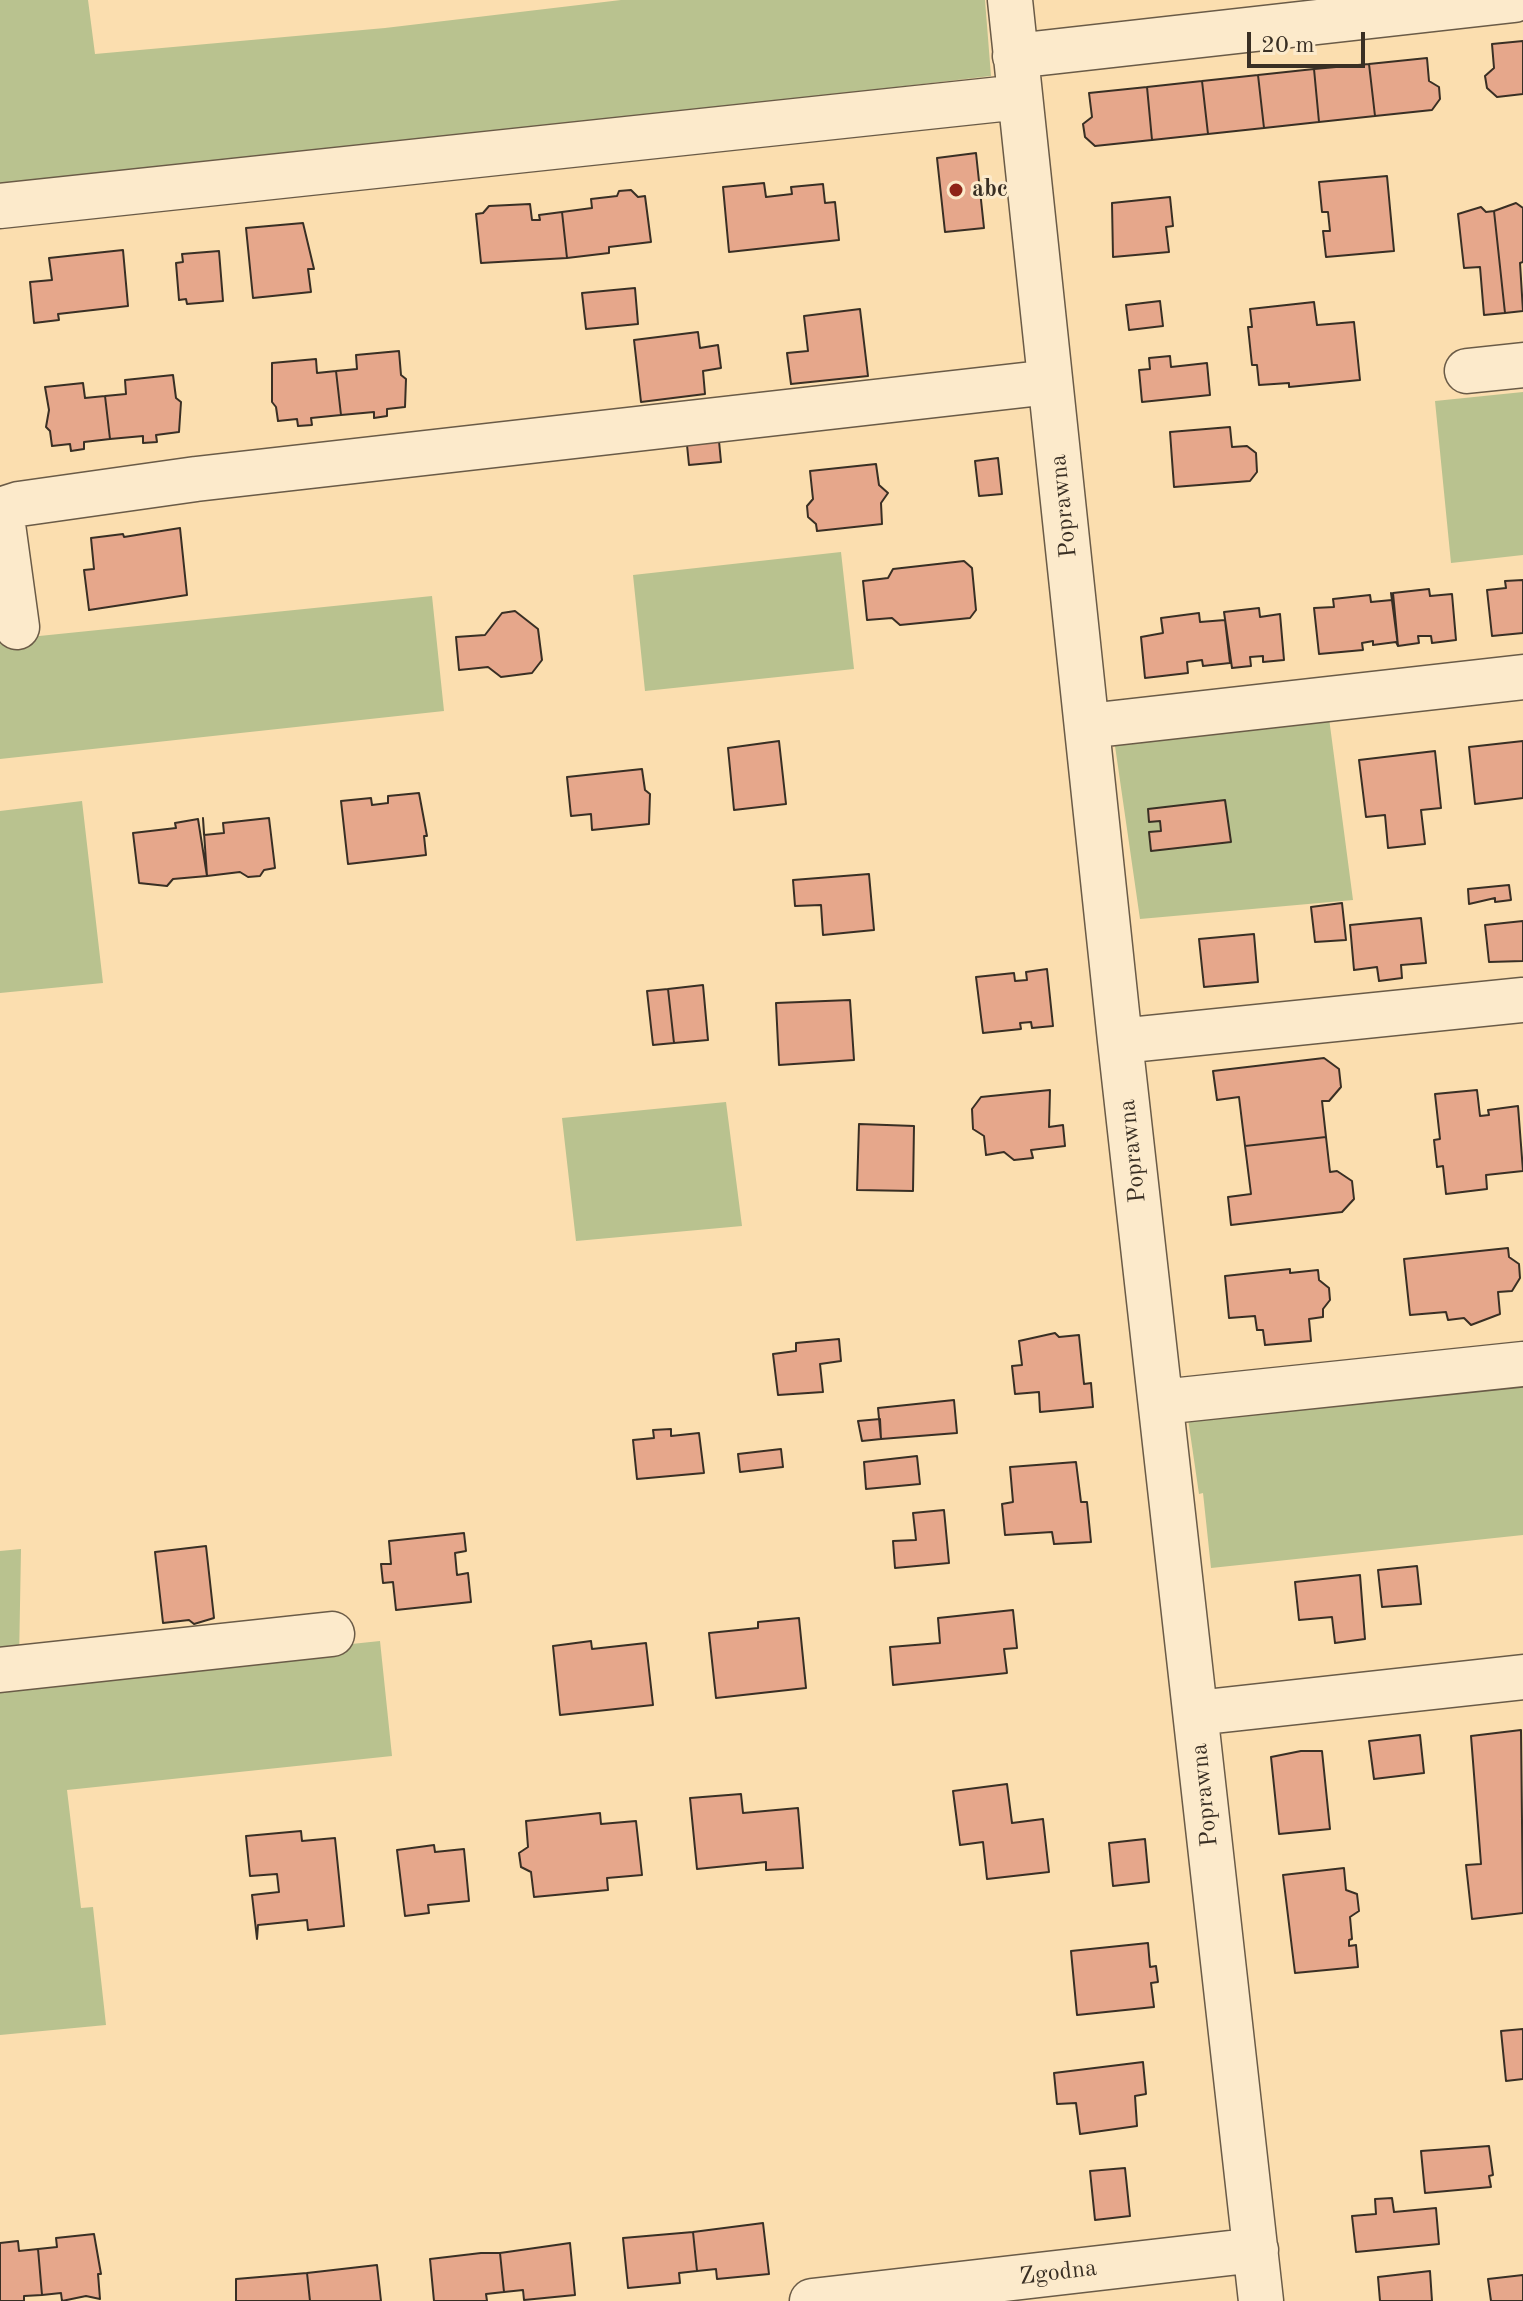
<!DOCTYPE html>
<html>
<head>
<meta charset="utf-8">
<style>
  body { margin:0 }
  #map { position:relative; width:1523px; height:2301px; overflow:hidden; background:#fbdeaf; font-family:"Old Standard TT",serif }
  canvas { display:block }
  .scale { position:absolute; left:1247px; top:32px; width:118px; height:36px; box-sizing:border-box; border:4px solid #392f24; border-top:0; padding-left:10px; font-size:24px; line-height:28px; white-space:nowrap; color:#392f24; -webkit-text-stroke:6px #fceacb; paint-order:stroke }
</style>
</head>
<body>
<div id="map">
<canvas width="1523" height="2301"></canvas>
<div class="scale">20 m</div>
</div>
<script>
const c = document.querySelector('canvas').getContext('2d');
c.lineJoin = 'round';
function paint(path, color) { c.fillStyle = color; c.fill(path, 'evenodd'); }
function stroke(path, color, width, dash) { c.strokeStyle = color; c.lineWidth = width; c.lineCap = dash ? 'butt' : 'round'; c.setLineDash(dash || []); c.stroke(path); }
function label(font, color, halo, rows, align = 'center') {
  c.font = font + ' "Old Standard TT",serif'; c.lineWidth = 6; c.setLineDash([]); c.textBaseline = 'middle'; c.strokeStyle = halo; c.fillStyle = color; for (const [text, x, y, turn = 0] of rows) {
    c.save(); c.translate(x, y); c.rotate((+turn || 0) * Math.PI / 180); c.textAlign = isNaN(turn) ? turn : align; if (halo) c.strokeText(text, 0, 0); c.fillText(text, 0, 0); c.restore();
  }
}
paint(new Path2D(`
  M0,0H88L95,54L385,28L621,0H985L991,76L0,193Z
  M1523,392V555L1451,563L1435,401Z
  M841,552L854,669L645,691L633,575Z
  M432,596L444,711L0,759V640Z
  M1329,718L1353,900L1140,919L1114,739Z
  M82,801L103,983L0,993V811Z
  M726,1102L742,1226L576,1241L562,1118Z
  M1523,1377V1535L1211,1568L1203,1493L1199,1494L1187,1412Z
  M21,1549L19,1661L0,1663V1551Z
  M380,1641L392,1756L67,1790L81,1908L93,1907L106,2025L0,2035V1681Z`), '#b9c28f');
const building = new Path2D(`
  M1523,41V94L1497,97L1487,88L1485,76L1494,68L1492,44Z
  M1427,58L1429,81L1439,87L1440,99L1432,110L1375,116L1369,64Z
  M1369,64L1375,116L1319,122L1314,69Z
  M1314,69L1319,122L1264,128L1258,75Z
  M1258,75L1264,128L1208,134L1202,81Z
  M1202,81L1208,134L1152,140L1147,87Z
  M1147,87L1152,140L1095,146L1085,137L1083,124L1092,117L1089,93Z
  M976,153L984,228L945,232L937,158Z
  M1387,176L1394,251L1326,257L1323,231H1330L1328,212H1322L1319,182Z
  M764,183L766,197L792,194L791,187L823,184L825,203L835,202L839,240L729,252L723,187Z
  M631,190L638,197L645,196L651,242L609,247V253L567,258L562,212L592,208L591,199L617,196L619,191Z
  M1170,197L1173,226L1166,227L1169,252L1113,257L1112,203Z
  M1516,203L1523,208V262L1520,263L1523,311L1505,313L1494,211Z
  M530,204L532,220H540L539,215L562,212L567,258L481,263L476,214L483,213L489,206Z
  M1481,207L1486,212L1494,211L1505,313L1484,315L1480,267L1464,268L1458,214Z
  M303,223L314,269H308L311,292L253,298L246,228Z
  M123,250L128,306L58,314L59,320L34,323L30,282L52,280L49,258Z
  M219,251L223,301L187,304L186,299L179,300L176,263L183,262L182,254Z
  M635,288L638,324L586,329L582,293Z
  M1160,301L1163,326L1129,330L1126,305Z
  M1314,302L1317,325L1354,322L1360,380L1289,387V383L1259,385L1257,365H1252L1248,327H1252L1250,309Z
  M860,309L868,376L791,384L787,353L808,351L804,316Z
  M698,332L700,348L718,345L721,368L703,371L705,394L641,402L634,340Z
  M399,351L401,375L406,379L405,407L387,409V416L374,418V412L341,415L336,371L357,369L356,355Z
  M1170,356L1171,367L1207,363L1210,395L1142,402L1139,370L1150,369L1149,358Z
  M316,359L317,373L336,371L341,415L311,418L312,425L298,426L297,419L278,421L276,407L272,402V363Z
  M173,375L176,398L181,402L179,432L156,435L157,442L143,443V436L110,439L105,396L126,394L125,380Z
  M83,383L85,398L105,396L110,439L84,442V449L71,451L70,444L52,446L50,431L46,427L49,410L45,387Z
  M1230,427L1232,447L1247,446L1256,453L1257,472L1250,481L1174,487L1170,432Z
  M719,441L721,462L689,465L687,445Z
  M998,458L1002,494L979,496L975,461Z
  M876,464L879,485L888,493L881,503L882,524L817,531L816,524L808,517L807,506L813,499L810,471Z
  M180,528L187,595L89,610L84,570L94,569L91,538L123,534L124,537Z
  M964,561L972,568L976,610L970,618L900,625L892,618L867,620L863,581L888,578L893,569Z
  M1523,580V633L1492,636L1487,590L1506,588L1505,581Z
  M1429,589L1430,596L1452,594L1456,640L1432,643L1431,636H1418L1419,643L1398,646L1393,593Z
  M1391,593L1398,646L1396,642L1373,645V641L1362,643L1363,650L1319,654L1314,608L1334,607L1333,599L1370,595L1371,602L1392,600Z
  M1259,608L1260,617L1280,614L1284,660L1263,662V656L1250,657L1251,666L1232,668L1224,612Z
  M515,611L538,629L542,660L532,673L501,677L488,667L459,670L456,637L485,635L502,613Z
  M1199,613L1200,622L1225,620L1230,663L1203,666L1202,660L1187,662L1188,673L1145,678L1141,637L1163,633L1161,618Z
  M779,741L786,804L734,810L728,748Z
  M1523,741V798L1475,804L1469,747Z
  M1435,751L1441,808L1421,810L1425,844L1388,848L1385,815L1366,817L1359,760Z
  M642,769L645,790L650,794L649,824L592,830L591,814L571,816L567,777Z
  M419,793L427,836H424L426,855L348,864L341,801L371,798L372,805L388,803V796Z
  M1225,800L1231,842L1151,851L1149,832L1161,831L1160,821L1149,822L1148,809Z
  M203,818L204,835L224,833L223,823L269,818L275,868L264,870L260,876L248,877L240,872L207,876Z
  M198,819L207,876L173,879L167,886L139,883L133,833L176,828L175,823Z
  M869,874L874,930L823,935L821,905L795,906L793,880Z
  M1509,885L1511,900L1495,902V898L1469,904L1468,889Z
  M1342,903L1346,940L1315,942L1311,907Z
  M1421,918L1426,963L1401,965L1402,978L1379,981L1377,967L1354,970L1350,925Z
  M1523,921V961L1489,962L1485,925Z
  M1254,934L1258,982L1204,987L1199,939Z
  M1047,969L1053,1026L1032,1028L1031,1022L1020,1023L1021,1029L983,1033L976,977L1014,973L1015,981L1027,980L1026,972Z
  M703,985L708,1040L674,1043L668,989Z
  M668,989L674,1043L653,1045L647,991Z
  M850,1000L854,1060L779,1065L776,1003Z
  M1324,1058L1339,1069L1341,1087L1329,1101H1322L1326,1137L1245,1146L1239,1097L1217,1100L1213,1071Z
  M1050,1090L1049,1127L1063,1125L1065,1146L1031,1150L1033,1158L1014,1160L1004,1152L986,1155L984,1136L973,1129L972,1109L981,1097Z
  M1477,1090L1480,1116L1489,1115L1488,1110L1518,1106L1523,1171L1486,1175L1487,1189L1446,1194L1443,1166L1437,1167L1434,1140L1440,1139L1435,1094Z
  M859,1124L914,1126L913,1191L857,1190Z
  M1326,1137L1330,1172L1337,1171L1352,1181L1354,1199L1342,1212L1231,1225L1228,1197L1251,1194L1245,1146Z
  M1508,1248L1509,1257L1519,1264L1520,1278L1512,1291L1498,1292L1500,1314L1471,1325L1464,1318L1448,1320L1446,1312L1410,1315L1404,1259Z
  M1290,1269V1273L1318,1270L1319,1280L1329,1288L1330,1300L1323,1309V1317L1309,1319L1311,1341L1265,1345L1263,1330H1257L1255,1316L1229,1318L1225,1276Z
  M1055,1333L1059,1337L1079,1335L1084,1384L1091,1383L1093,1407L1040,1412L1039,1392L1015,1394L1012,1366L1022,1365L1019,1341Z
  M839,1339L841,1361L820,1364L823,1392L778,1395L773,1354L796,1351V1343Z
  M954,1400L957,1433L881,1439L878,1408Z
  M880,1419L881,1439L862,1441L858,1421Z
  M671,1429V1436L699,1433L704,1473L637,1479L633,1440L654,1438L653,1430Z
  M781,1449L783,1467L740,1472L738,1454Z
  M917,1456L920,1484L866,1489L864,1462Z
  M1076,1462L1081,1502H1087L1091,1542L1054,1544L1052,1532L1005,1535L1002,1504L1013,1502L1010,1467Z
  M944,1510L949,1563L895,1568L893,1541L916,1540L913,1513Z
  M464,1533L466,1551L455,1553L457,1575L468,1573L471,1602L396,1610L393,1582L383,1583L381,1564H391L389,1541Z
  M206,1546L214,1618L194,1624L189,1620L163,1623L155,1552Z
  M1417,1566L1421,1604L1382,1607L1378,1570Z
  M1360,1575L1365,1639L1335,1643L1332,1617L1299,1620L1295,1582Z
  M1013,1610L1017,1648L1004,1649L1007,1673L893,1685L890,1647L940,1643L938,1618Z
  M799,1618L806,1688L716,1698L709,1633L758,1628V1622Z
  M591,1641L592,1649L646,1643L653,1705L560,1715L553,1646Z
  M1521,1730L1523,1913L1472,1919L1466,1865L1481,1864L1471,1736Z
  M1420,1735L1424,1773L1374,1779L1369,1741Z
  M1301,1751H1322L1330,1829L1279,1834L1271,1757Z
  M1007,1784L1012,1823L1043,1819L1049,1872L987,1879L983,1842L960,1845L953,1791Z
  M741,1794L743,1813L798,1808L803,1868L766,1870V1862L697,1869L690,1798Z
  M600,1813L601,1824L636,1821L642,1875L607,1878L608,1890L534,1897L531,1872L521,1867L519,1853L528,1847L526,1821Z
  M301,1831L302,1841L335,1838L344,1926L308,1930L307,1920L258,1925L257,1939L252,1895L279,1892L277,1874L250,1876L246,1836Z
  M1145,1839L1149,1882L1113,1886L1109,1843Z
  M434,1845L435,1852L464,1849L469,1901L428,1905L429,1913L405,1916L397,1850Z
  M1344,1868L1346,1890L1357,1894L1359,1911L1350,1917L1352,1939L1349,1940V1946L1356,1945L1358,1967L1295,1973L1283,1875Z
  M1148,1943L1150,1967L1156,1966L1158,1982L1151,1983L1154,2007L1077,2015L1071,1951Z
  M1523,2029V2079L1506,2081L1501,2031Z
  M1143,2062L1146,2094L1135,2096L1137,2126L1080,2134L1076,2103L1057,2104L1054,2073Z
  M1489,2146L1493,2175L1489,2176L1491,2187L1425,2193L1421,2151Z
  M1125,2168L1130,2216L1095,2220L1090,2171Z
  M1392,2198L1394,2212L1436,2208L1439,2244L1356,2252L1352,2216L1376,2214L1375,2199Z
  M763,2223L769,2274L717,2279L716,2269L697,2271L693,2232Z
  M693,2232L697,2271L679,2273L680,2283L628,2288L623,2238Z
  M94,2234L101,2274H98L100,2299L86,2296L62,2301L61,2293L42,2295L38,2249L57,2247L56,2238Z
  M18,2241L19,2251L38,2249L42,2295L24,2296V2301H0V2243Z
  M570,2243L575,2295L524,2300L523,2290L504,2292L500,2253Z
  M481,2253H500L504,2292L486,2294L487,2301H434L430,2259Z
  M377,2265L381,2301H310L307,2273Z
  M1430,2271L1432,2301H1380L1378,2277Z
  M307,2273L310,2301H236V2279Z
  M1523,2275V2301H1491L1488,2279Z`);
paint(building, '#e6a78b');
stroke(building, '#392f24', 2);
const minor = new Path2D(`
  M1010,0L1120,1041L1261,2301
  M1015,56L1514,0
  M0,206L1020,97
  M1467,371L1523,365
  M0,510L19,504L196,479L1050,382
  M1,510L17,627
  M1088,726L1523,677
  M1120,1041L1523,1000
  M1161,1402L1523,1364
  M0,1670L332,1634
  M1196,1713L1523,1677
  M812,2301L1256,2250`);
stroke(minor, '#6a5b47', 47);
stroke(minor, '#fceacb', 44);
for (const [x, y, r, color] of [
  [956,190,8,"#8f2418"]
]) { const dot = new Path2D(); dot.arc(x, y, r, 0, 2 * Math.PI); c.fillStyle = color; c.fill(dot); stroke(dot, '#fceacb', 3); }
label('bold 24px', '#392f24', '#fceacb', [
  ["abc",972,190]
], 'left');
label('24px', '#392f24', '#fceacb', [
  ["Poprawna",1064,506,-96],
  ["Poprawna",1133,1151,-96],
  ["Poprawna",1205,1795,-96],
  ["Zgodna",1058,2273,-7]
]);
</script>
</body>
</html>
